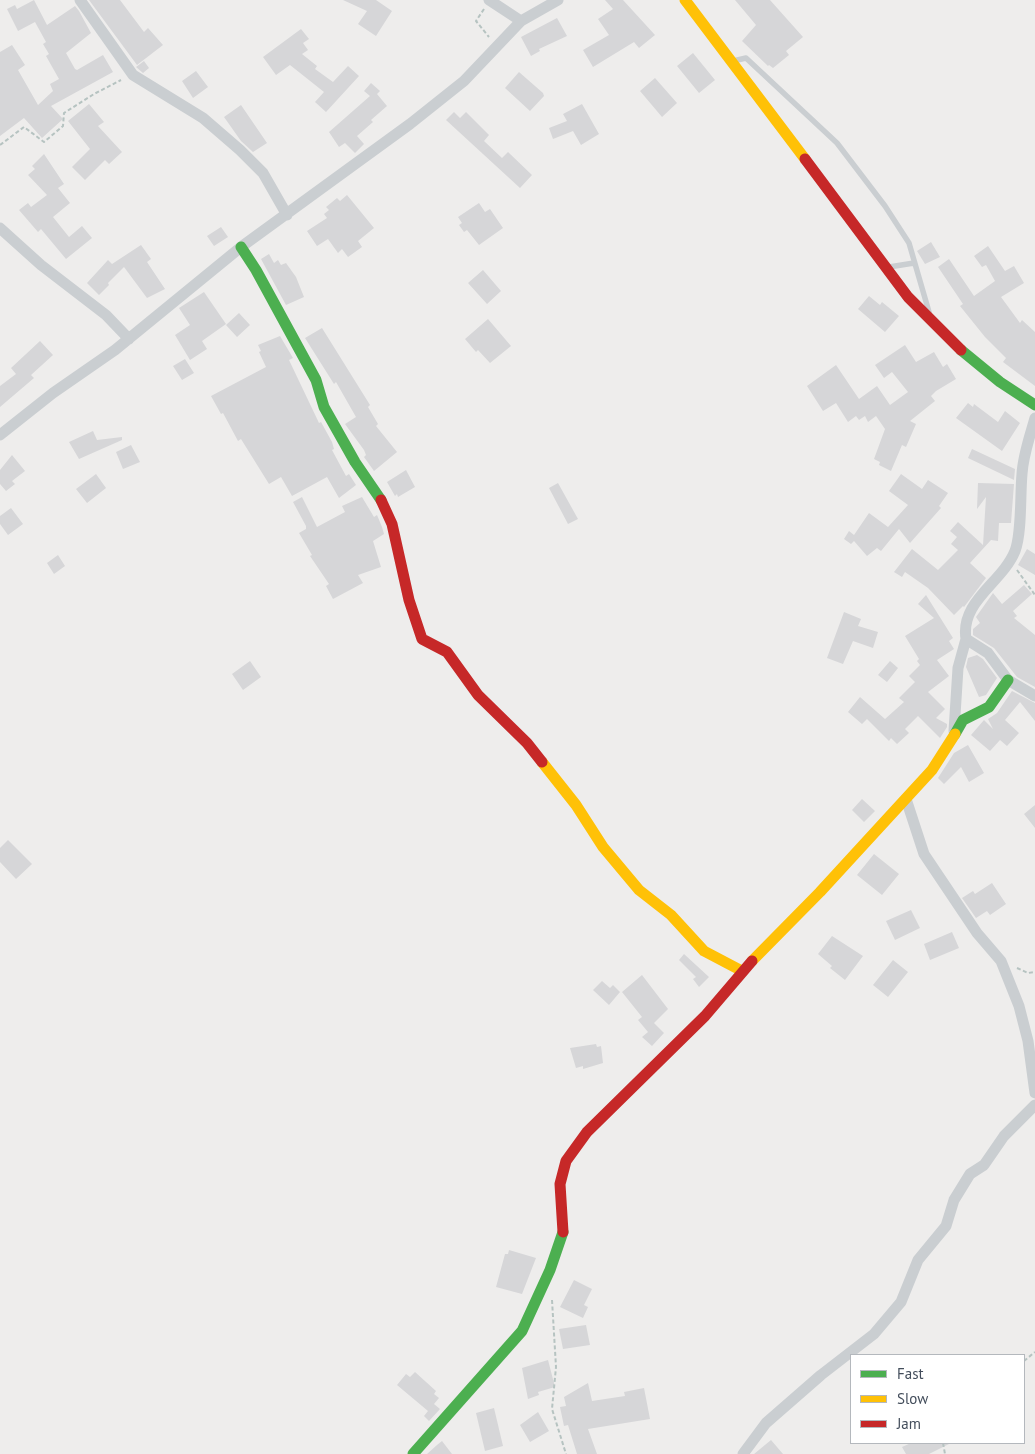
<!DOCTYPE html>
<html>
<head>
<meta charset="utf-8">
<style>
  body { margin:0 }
  #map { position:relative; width:1035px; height:1454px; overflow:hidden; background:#eeedec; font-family:"PT Sans",sans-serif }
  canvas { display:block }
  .legend { position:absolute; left:850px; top:1354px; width:175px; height:90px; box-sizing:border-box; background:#fff; border:1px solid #b4b8bd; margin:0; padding:6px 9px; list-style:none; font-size:15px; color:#434d5b }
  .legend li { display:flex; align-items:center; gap:10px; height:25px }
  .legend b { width:25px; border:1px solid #b4b8bd }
</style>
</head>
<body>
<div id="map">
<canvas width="1035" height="1454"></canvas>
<ul class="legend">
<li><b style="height:6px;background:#4caf50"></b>Fast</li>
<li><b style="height:6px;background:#ffc107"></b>Slow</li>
<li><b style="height:6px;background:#c62828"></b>Jam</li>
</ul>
</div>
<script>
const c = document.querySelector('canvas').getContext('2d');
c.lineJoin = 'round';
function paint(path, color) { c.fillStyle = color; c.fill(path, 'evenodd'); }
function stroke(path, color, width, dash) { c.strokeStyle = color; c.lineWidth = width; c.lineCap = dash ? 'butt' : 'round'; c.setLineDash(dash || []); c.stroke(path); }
paint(new Path2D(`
  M34,0L47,25L75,6L79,11L91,33L66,53L75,69L77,70L103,55L113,72L51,106L63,119L42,138L24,118L0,136V52L12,45L25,65L18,70L38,105L53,91L50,84L59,79L46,56L49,54L43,44L46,42L35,22L18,31L7,9L15,5L17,9Z
  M89,0H120L144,32L148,28L163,45L137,65Z
  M343,0H376L392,11L376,36L358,24L367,11Z
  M605,0H623L655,35L639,48L634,42L593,67L583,50L609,35L598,19L613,9Z
  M735,0H770L803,37L786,51L789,55L773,68L769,65L768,66L742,41L756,25Z
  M557,18L567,36L539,49L540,51L531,56L521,37Z
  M301,29L309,39L303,43L308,50L302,54L317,66L315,69L333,82L348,66L359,76L326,112L315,102L324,92L290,65L276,75L263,57Z
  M693,53L715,80L699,93L677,66Z
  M144,61L149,68L143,73L136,67Z
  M196,71L208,87L193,98L182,81Z
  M519,72L543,93L544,96L530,111L505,88Z
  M655,78L677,103L662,117L640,91Z
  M371,83L380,91L377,94L387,106L371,120L373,122L357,136L364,144L355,153L345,143L339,147L329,132L370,96L364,91Z
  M89,104L104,122L98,126L122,152L109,164L105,160L85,180L72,167L90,149L68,121Z
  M582,104L599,134L581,145L573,131L553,139L549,128L567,121L563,114Z
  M241,105L267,143L253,152L241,141L224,117Z
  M454,112L460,118L466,112L489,135L484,141L502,158L508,152L532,175L520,188L446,120Z
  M44,154L64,184L58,188L70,203L53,217L69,237L82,226L92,238L66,259L41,229L38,232L19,210L28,203L31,207L47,195L28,175L35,169L32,166Z
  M347,195L374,228L358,241L362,247L348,257L342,249L338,253L328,239L317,246L307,231L327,218L324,214L329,210L326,207L337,198L340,201Z
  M479,203L485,212L490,209L503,228L479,245L467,230L464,232L459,225L462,223L458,217Z
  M221,227L228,237L214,246L207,236Z
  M931,242L940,257L925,264L917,251Z
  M141,245L151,259L147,262L165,289L147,298L124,267L108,283L109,285L99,295L87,283L108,260L112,264Z
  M988,246L1005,271L1014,266L1024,283L1001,297L1020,323L1022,320L1035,332V386L1003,362L1006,358L985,337L960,306L963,304L938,267L949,259L974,296L995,281L986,265L982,267L974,256Z
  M269,254L274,263L278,260L281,265L286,263L296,277L304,297L286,305L261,259Z
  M483,270L501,291L487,304L468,283Z
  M204,292L226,324L202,341L207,349L190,360L175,335L190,325L179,308Z
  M869,296L880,305L882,302L899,316L885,332L858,309Z
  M239,313L250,325L237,337L226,325Z
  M488,319L511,346L490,363L478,350L476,352L465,339Z
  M322,328L370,405L368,407L378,424L376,426L397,452L374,471L364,457L366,455L364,450L345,424L356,417L336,382L334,384L305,338Z
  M280,336L293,358L289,360L319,423L321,422L332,442L334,449L332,450L346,476L349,474L356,485L339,498L327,477L292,496L281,477L269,484L241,439L238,441L223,413L221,414L211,396L266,367L259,352L261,351L258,345Z
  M40,341L53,355L31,375L34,378L0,407V386L16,374L11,368Z
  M905,345L916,362L934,352L943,367L947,364L956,379L936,391L931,396L935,401L910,421L916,424L906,447L902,445L891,471L879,465L880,462L874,459L885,429L876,416L868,422L865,416L859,420L856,416L848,422L836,403L823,411L807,386L836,365L859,399L877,386L890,405L908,392L892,372L884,378L875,365Z
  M185,359L194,373L182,380L173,366Z
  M968,403L973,407L974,404L998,422L1005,411L1020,423L1002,451L956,418Z
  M93,431L97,440L122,437V440L79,459L69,442Z
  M131,445L140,462L123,469L116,452Z
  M972,449L1015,469L1014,480L968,458Z
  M12,455L25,471L12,481L15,484L6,491L0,484V470Z
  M406,470L415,487L398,497L397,494L395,496L387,482Z
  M96,474L106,488L87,503L76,489Z
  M901,474L922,489L928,480L948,493L939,506L941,508L910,543L899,529L881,551L877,548L867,556L854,541L851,544L844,539L849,531L854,535L869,513L888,527L908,505L889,491Z
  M558,483L578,519L568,524L549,488Z
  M978,483L1014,484L1011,523H999L998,541L991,540L970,563L986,578L964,607L963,606L954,615L928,588L905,572L902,577L894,572L912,549L938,570L958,550L951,544L957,537L950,531L958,522L983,545L986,497L977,509Z
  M302,497L317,527L345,512L342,506L362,497L374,517L377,515L382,527L384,534L373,541L381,567L358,575L363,583L333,599L326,586L329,584L310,556L312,555L299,533L306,529V526L293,502Z
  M11,508L23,524L8,535L0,524V516Z
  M1027,549L1035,554V575L1018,565Z
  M58,555L65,566L54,574L47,563Z
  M1024,585L1032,594L1013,611L1017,616L1014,618L1035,635V687L1017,677L994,648L973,635V629L980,623L976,617L993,593L1002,604Z
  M926,595L953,638L949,641L954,649L937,660L949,676L928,692L945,709L936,718L947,724V727L940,738L918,716L905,729L909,733L897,744L891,738L889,741L867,719L862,724L848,712L860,697L885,719L904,702L899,698L915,682L909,676L920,665L917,661L919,659L905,636L934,618L918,604Z
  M844,612L861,619L858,626L878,632L873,648L853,641L843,664L827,658Z
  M977,655L983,659L997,678L986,695L979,697L966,667L968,658Z
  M250,661L261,677L243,690L232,674Z
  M890,661L898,668L887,682L878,675Z
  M1012,691L1035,703V721L1020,702L1005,720L1019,733L1007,746L1000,740L990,751L971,735L984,720L993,729L988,719L997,713Z
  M968,745L984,773L969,782L961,767L944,784L938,778L954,753Z
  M862,799L875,811L864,822L852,810Z
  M1035,805V828L1024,814Z
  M8,840L32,864L16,879L0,862V848Z
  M874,854L899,874L882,895L857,875Z
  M992,883L1006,904L990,915L987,911L976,918L962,898L973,891L975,894Z
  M911,910L920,928L895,940L886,921Z
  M952,932L959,948L930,960L924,944Z
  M832,936L863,956L845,980L830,968L832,966L818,954Z
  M684,954L709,977L699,987L693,979L696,977L679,960Z
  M893,960L908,972L888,997L873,985Z
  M642,975L668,1009L654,1023L664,1033L652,1046L642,1037L648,1032L638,1020L642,1017L622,992Z
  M602,981L610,988L613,985L620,992L609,1005L593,990Z
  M596,1044L597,1047L601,1046L603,1063L583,1069V1066L576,1068L570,1048Z
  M509,1250L536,1258L522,1294L496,1287L505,1254H508Z
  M574,1280L592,1289L584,1305L588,1307L583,1318L560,1307Z
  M586,1325L590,1345L563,1349L559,1329Z
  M548,1360L555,1387L538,1392L539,1395L528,1399L522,1368Z
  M415,1372L436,1391L434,1394L439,1398L434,1404L440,1409L429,1421L424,1416L428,1411L397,1385L406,1374L410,1377Z
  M588,1383L592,1401L625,1396L624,1392L644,1388L650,1419L588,1429L597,1454H577L568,1425L564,1426L560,1407L566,1406L564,1397Z
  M494,1408L503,1446L485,1451L476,1413Z
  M538,1412L549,1431L530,1442L520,1425Z
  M771,1440L783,1454H754Z
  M442,1441L452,1454H427L437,1445Z
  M911,1443H951L929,1454H906L902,1447Z`), '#d6d6d8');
stroke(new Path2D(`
  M484,9L476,21L489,37
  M0,145L24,127L44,142L63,126L64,113L94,94L121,80
  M1017,570L1035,595
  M1017,968L1028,973L1035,972
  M552,1300L556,1367L552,1409L566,1454
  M1024,1361L1035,1352
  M943,1443L945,1454`), '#b6c3c1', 2, [4, 2.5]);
stroke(new Path2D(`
  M733,61L746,58L837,143L885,206L909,243L929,312
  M889,267L914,263`), '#caced1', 5.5);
stroke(new Path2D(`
  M80,0L133,75L203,118L240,150L263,173L287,215
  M489,0L521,21
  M0,228L41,265L106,315L129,339
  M1035,418C1030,436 1023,455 1022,474C1020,495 1022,533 1015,551C1002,583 960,601 966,639L988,653L1008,680L1035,696
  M0,435L53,393L115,350L241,247L410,124L464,81L521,21L558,0
  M954,731L958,668L966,639
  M906,799L924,854L977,933L1001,961L1019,1006L1028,1041L1035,1093
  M743,1454L766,1423L821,1375L874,1334L901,1302L918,1260L946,1226L954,1200L970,1174L984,1165L1004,1136L1035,1105`), '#caced1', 11);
stroke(new Path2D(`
  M241,247L256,270L316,380L324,407L355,462L381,500
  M961,350L1000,382L1035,405
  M955,734L963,720L989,707L1008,680
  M413,1454L522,1331L550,1270L563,1232`), '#4caf50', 11);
stroke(new Path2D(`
  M685,0L805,159
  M542,762L576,805L603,847L639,890L671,915L704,951L742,971
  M752,961L820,892L932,770L955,734`), '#ffc107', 11);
stroke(new Path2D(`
  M805,159L908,297L961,350
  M381,500L392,524L409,600L422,639L447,652L478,695L527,743L542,762
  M563,1232L560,1184L566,1161L587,1132L705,1016L752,961`), '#c62828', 11);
</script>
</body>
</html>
